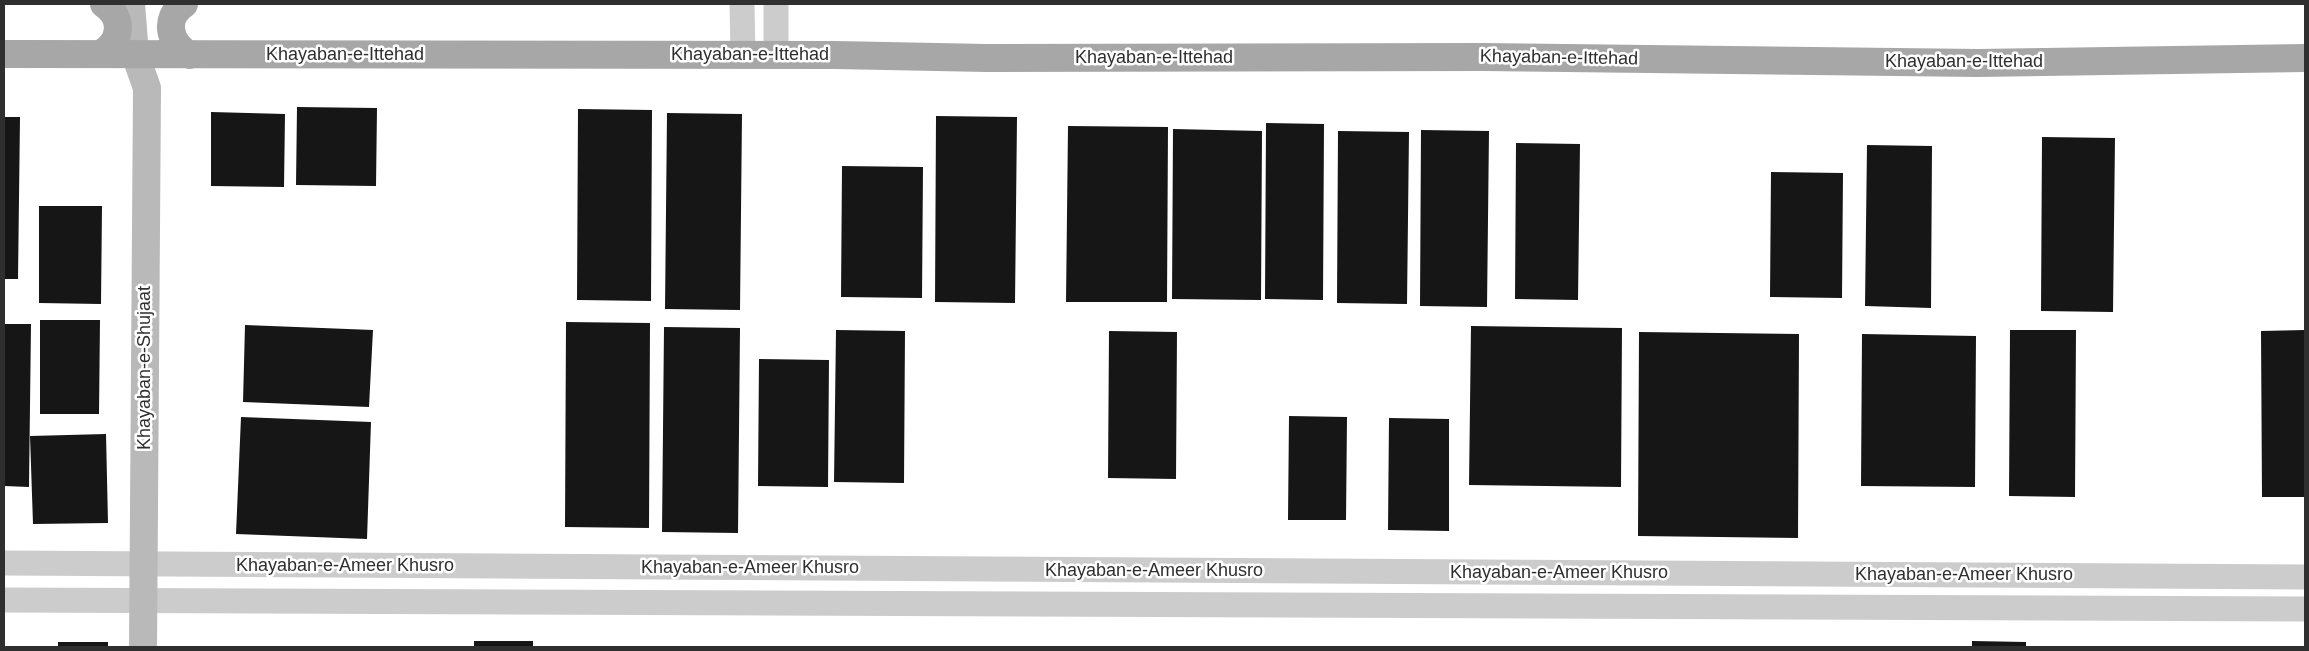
<!DOCTYPE html>
<html>
<head>
<meta charset="utf-8">
<style>
  body { margin:0 }
  #map { position:relative; width:2309px; height:651px; overflow:hidden; background:#fff; font-family:Arial,sans-serif }
  canvas { display:block }
  .frame { position:absolute; inset:0; border:5px solid #2f2f2f; pointer-events:none }
</style>
</head>
<body>
<div id="map">
<canvas width="2309" height="651"></canvas>
<div class="frame"></div>
</div>
<script>
const c = document.querySelector('canvas').getContext('2d');
c.lineJoin = 'round';
function paint(path, color) { c.fillStyle = color; c.fill(path, 'evenodd'); }
function stroke(path, color, width, dash) { c.strokeStyle = color; c.lineWidth = width; c.lineCap = dash ? 'butt' : 'round'; c.setLineDash(dash || []); c.stroke(path); }
function label(font, color, halo, rows, align = 'center') {
  c.font = font + ' Arial,sans-serif'; c.lineWidth = 5; c.setLineDash([]); c.textBaseline = 'middle'; c.strokeStyle = halo; c.fillStyle = color; for (const [text, x, y, turn = 0] of rows) {
    c.save(); c.translate(x, y); c.rotate((+turn || 0) * Math.PI / 180); c.textAlign = isNaN(turn) ? turn : align; if (halo) c.strokeText(text, 0, 0); c.fillText(text, 0, 0); c.restore();
  }
}
paint(new Path2D(`
  M297,107L377,108L376,186L296,185Z
  M578,109L652,110L651,301L577,300Z
  M211,112L285,114L284,187L211,186Z
  M667,113L742,114L740,310L665,309Z
  M936,116L1017,117L1015,303L935,302Z
  M4,117H20L18,279H4Z
  M1266,123L1324,124L1323,300L1265,299Z
  M1068,126L1168,127L1167,302H1066Z
  M1173,129L1262,131L1261,300L1172,299Z
  M1421,130L1489,131L1487,307L1420,306Z
  M1338,131L1409,132L1407,304L1337,303Z
  M2042,137L2115,138L2113,312L2041,311Z
  M1516,143L1580,144L1578,300L1515,299Z
  M1867,145L1932,146L1931,308L1865,306Z
  M842,166L923,167L922,298L841,297Z
  M1771,172L1843,173L1842,298L1770,297Z
  M39,206H102L101,304L39,303Z
  M40,320H100L99,414H40Z
  M566,322L650,323L649,528L565,527Z
  M4,324H31L29,487L4,486Z
  M245,325L373,330L369,407L243,402Z
  M1471,326L1622,328L1621,487L1469,485Z
  M664,327L740,328L738,533L662,532Z
  M836,330L905,331L904,483L834,482Z
  M2010,330H2076L2075,497L2009,496Z
  M2305,330V497H2262L2261,331Z
  M1109,331L1177,332L1176,479L1108,478Z
  M1639,332L1799,334L1798,538L1638,536Z
  M1862,334L1976,336L1975,487L1861,486Z
  M759,359L829,360L828,487L758,486Z
  M1289,416L1347,417L1346,520H1288Z
  M241,417L371,422L367,539L236,534Z
  M1389,418L1449,419V531L1388,530Z
  M106,434L108,523L33,524L30,436Z
  M474,641H533V647H474Z
  M1972,641L2026,642V647H1972Z
  M58,642H108V647H58Z`), '#161616');
stroke(new Path2D(`
  M742,4L743,56
  M776,56V4
  M4,563L2305,577
  M4,600L2305,609`), '#ccc', 25);
stroke(new Path2D(`
  M131,4L135,54L147,88L143,647`), '#b9b9b9', 28);
stroke(new Path2D(`
  M184,4C163,18 169,44 190,55
  M4,54L835,55L987,58L1483,57L1978,63L2305,58
  M100,54C121,43 125,18 104,4`), '#a7a7a7', 28);
label('18px', '#2f2f2f', '#fff', [
  ["Khayaban-e-Ittehad",345,55],
  ["Khayaban-e-Ittehad",750,55],
  ["Khayaban-e-Ittehad",1154,58],
  ["Khayaban-e-Ittehad",1559,58,1],
  ["Khayaban-e-Ittehad",1964,62],
  ["Khayaban-e-Shujaat",145,368,-90],
  ["Khayaban-e-Ameer Khusro",345,566],
  ["Khayaban-e-Ameer Khusro",750,568],
  ["Khayaban-e-Ameer Khusro",1154,571],
  ["Khayaban-e-Ameer Khusro",1559,573],
  ["Khayaban-e-Ameer Khusro",1964,575]
]);
</script>
</body>
</html>
